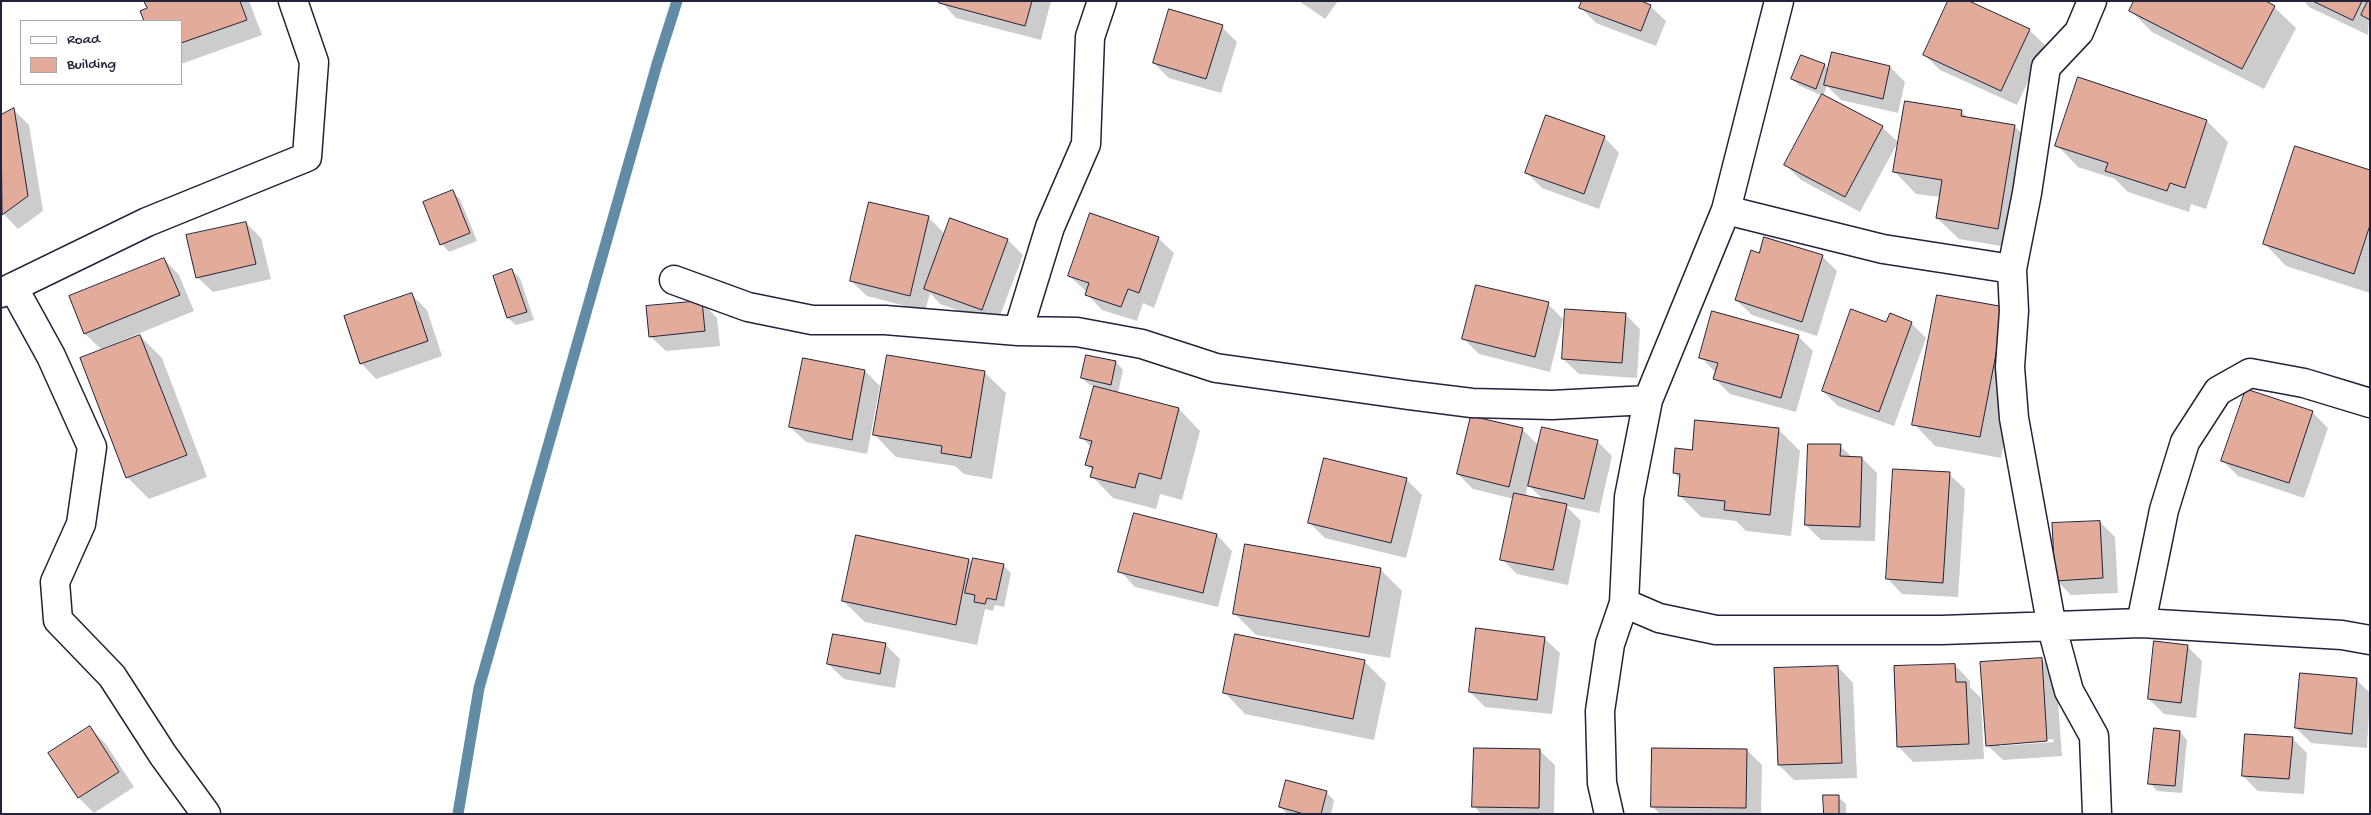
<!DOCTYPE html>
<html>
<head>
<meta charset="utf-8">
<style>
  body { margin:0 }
  #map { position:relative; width:2371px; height:815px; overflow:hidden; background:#fff; font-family:"Gochi Hand",sans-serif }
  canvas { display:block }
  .frame { position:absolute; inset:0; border:2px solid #22223b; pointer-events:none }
  .legend { position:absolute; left:20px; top:20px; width:162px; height:65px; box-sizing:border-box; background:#fff; border:1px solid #a7a7b1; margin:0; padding:6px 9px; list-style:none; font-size:15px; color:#22223b }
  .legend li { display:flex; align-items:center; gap:10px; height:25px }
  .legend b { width:25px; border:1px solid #a7a7b1 }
</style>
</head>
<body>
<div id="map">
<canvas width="2371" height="815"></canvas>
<div class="frame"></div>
<ul class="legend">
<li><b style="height:6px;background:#fff"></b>Road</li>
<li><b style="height:14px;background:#e3ac9a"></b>Building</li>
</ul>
</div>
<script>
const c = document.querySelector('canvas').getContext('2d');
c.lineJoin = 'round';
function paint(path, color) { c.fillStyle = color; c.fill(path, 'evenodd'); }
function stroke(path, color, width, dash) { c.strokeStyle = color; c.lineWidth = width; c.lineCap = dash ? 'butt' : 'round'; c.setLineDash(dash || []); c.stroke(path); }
paint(new Path2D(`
  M146,1H249L262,35L181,64V21H145L142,11L148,9Z
  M941,1H1051L1041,40L956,18Z
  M1299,1H1338L1325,19Z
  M2304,1H2370L2368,35L2309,7Z
  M1650,6L1666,21L1656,46L1596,23L1581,8Z
  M2274,7L2296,28L2264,89L2152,32L2131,11Z
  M1222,27L1237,42L1221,93L1169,78L1154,63Z
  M2029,30L2045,45L2017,105L1940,70L1925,55Z
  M1801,56L1825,65L1829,70L1890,67L1905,82L1898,113L1841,100L1827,86L1823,96L1882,127L1898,142L1860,212L1801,180L1786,165L1823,96L1800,86L1792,79Z
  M2079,79L2207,121L2228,142L2206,209L2191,204L2189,212L2128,192L2115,179L2078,167L2057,145Z
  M14,110L29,125L43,211L18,229L1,211V117Z
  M1961,111L1969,119L2014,126L2036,147L2019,249L1959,239L1937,218L1941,197L1916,194L1895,172Z
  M1604,137L1619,153L1599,209L1542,188L1527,173Z
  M2370,171V293L2286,266L2265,244Z
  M452,192L460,199L477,241L449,252L442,244L425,203Z
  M870,203L929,218L945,234L1008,240L1023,255L997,324L940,304L930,293L925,311L867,296L851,281Z
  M246,223L261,238L271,279L213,292L197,277Z
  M1158,238L1174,253L1154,308L1143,303L1137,321L1102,310L1087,294V292L1069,276Z
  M1759,254L1822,256L1837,271L1817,336L1752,315L1736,300Z
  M164,259L179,275L194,311L101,349L85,334L71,297Z
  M512,271L520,278L534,320L516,325L508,318L494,277Z
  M412,295L427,310L442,356L376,379L361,363Z
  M1938,296L2026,330L2001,458L1935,446L1914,424Z
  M702,302L717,318L720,346L666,351L650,336Z
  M1548,304L1563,319L1550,372L1479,354L1464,339Z
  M1625,314L1640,329L1637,378L1579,374L1563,359Z
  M1887,323H1911L1926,338L1894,426L1838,406L1823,391Z
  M140,336L162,358L207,477L149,499L127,477L82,359Z
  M1798,336L1813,351L1796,412L1730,394L1715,379L1716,373L1701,357Z
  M1116,362L1123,370L1118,393L1179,409L1200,431L1182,500L1160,494L1156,509L1113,498L1092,476L1093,471L1087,465L1091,447L1082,438L1095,387L1090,385L1082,378Z
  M865,371L880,386L867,454L806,442L790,427Z
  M984,372L1006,393L992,479L964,474L955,466L896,457L875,435Z
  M2312,412L2328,428L2304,498L2238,476L2223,461Z
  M1471,417L1523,430L1539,446L1597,441L1612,456L1599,513L1566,506L1581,521L1568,585L1517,574L1502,559L1514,499L1473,489L1458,474ZM1528,485L1545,501L1525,497Z
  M1778,429L1800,451L1791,536L1746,531L1736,521L1701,517L1680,496L1681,480L1674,473L1693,452Z
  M1840,446L1852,457L1862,458L1877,473L1875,541L1821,540L1806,525Z
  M1949,474L1965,489L1958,597L1902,594L1887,578Z
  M1406,479L1422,495L1406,558L1325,538L1310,523Z
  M1134,515L1217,535L1232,551L1218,607L1135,587L1120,571Z
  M2100,522L2115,537L2118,593L2071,595L2056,580Z
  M857,537L969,560L973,564L1003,565L1011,573L1004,607L995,605L993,611L985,609L977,645L865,622L843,601Z
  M1380,569L1402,591L1390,658L1256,635L1234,613Z
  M1544,638L1560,653L1552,714L1485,707L1470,692Z
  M885,644L900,659L895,688L844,679L828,664Z
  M2187,646L2202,661L2196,718L2164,714L2149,699Z
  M2041,659L2056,674L2062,756L2003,760L1987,745ZM2053,739L2054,742L2000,746V743Z
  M1364,661L1386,683L1374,740L1245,714L1224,692Z
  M1955,665L1970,681V687L1981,698L1984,759L1913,762L1898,746Z
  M1838,667L1853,683L1857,778L1794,780L1779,765Z
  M2356,679L2370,693L2367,748L2311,743L2296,728Z
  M89,727L105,743L134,787L94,813L79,798L49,754Z
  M2180,732L2187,740L2182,793L2157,791L2150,783Z
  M2292,738L2307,753L2304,794L2258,791L2243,776Z
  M1539,750L1555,765L1554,814H1481L1474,806Z
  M1747,750L1762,765L1761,814H1660L1652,806Z
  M1287,782L1327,793L1334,800L1331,814H1287L1280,806Z
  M1838,797L1846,804V814H1825Z`), '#0003');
stroke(new Path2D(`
  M458,814L479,688L657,64L677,1`), '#608ca5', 11);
const building = new Path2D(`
  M144,1H240L247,20L181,43V21H144L140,11L147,8Z
  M939,1H1032L1025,26L939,3Z
  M1582,1H1641L1651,5L1641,31L1579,8Z
  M1948,1H1969L2030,29L2001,91L1923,55Z
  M2134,1H2266L2275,6L2242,69L2129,11Z
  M2313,1H2362L2353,20Z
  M2368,1H2370V20L2361,15Z
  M1169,9L1223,25L1206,79L1153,63Z
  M1832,52L1890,66L1883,99L1824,85Z
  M1801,55L1825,64L1816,89L1791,79Z
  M2078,77L2207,120L2185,188L2170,183L2167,191L2105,171L2108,163L2055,146Z
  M1822,94L1883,126L1845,197L1784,165Z
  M1905,101L1962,110L1961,116L2015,125L1998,229L1936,218L1942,180L1893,172Z
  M14,108L28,196L2,215L1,115Z
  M1546,115L1605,136L1584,194L1525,173Z
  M2295,146L2370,170V225L2354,274L2263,244Z
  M453,190L470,233L440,245L423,202Z
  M869,202L929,216L910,296L850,281Z
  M1090,213L1159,237L1139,293L1128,289L1121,307L1085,295L1089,283L1068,276Z
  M950,218L1008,239L982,310L924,289Z
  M246,222L256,264L196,278L186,235Z
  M1764,237L1823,255L1802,322L1735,300L1751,250L1759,253Z
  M164,258L180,295L84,334L69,296Z
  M512,269L527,312L507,318L493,276Z
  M1476,285L1549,302L1535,357L1462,339Z
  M412,293L428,341L360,364L344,316Z
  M1937,295L2005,307L1980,437L1912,425Z
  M702,301L705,331L649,337L646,306Z
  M1565,309L1626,313L1622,363L1562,359Z
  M1851,309L1886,322L1890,313L1912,322L1879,412L1822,391Z
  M1712,311L1799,335L1781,398L1713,379L1718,363L1699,358Z
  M140,335L187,455L126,478L80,358Z
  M887,355L985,371L971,458L941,453L942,446L873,435Z
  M1086,355L1116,361L1111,385L1081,378Z
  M803,358L865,370L852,440L789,427Z
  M1094,386L1179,408L1161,479L1139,473L1135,488L1090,477L1093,467L1085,465L1092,441L1080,438Z
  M2246,389L2313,411L2289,483L2221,461Z
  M1471,416L1523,428L1509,487L1457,474Z
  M1695,420L1779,428L1770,515L1724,510L1725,501L1678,496L1680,474L1673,473L1675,448L1692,450Z
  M1542,427L1598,440L1584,499L1528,486Z
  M1808,444H1841L1840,456L1862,457L1860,527L1805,525Z
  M1324,458L1407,478L1391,543L1308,523Z
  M1893,469L1950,472L1943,583L1886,579Z
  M1514,493L1567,504L1553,570L1500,560Z
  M1134,513L1217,534L1203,593L1118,572Z
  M2100,521L2103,578L2055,581L2052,523Z
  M856,535L969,559L956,625L842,601Z
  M1245,544L1381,568L1369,637L1233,614Z
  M973,558L1004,564L996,600L987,598L985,604L974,602L975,595L965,593Z
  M1476,628L1545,637L1537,700L1469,692Z
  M833,634L886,643L880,674L827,664Z
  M1235,634L1365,660L1353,719L1223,693Z
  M2154,641L2188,645L2181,703L2148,699Z
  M2042,658L2047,741L1986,746L1980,662Z
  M1955,664L1956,682H1966L1969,744L1897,747L1894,666Z
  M1838,666L1842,763L1778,765L1774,668Z
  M2300,673L2357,678L2352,734L2295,728Z
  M90,726L119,772L78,798L48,753Z
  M2154,728L2180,731L2175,786L2148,784Z
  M2245,734L2293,737L2289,779L2242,776Z
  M1474,748L1540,749L1539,808L1472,807Z
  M1652,748L1747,749L1746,808L1651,807Z
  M1286,780L1327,791L1321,814H1304L1279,807Z
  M1823,795H1839V814H1824Z`);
paint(building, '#e3ac9a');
stroke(building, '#22223b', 1);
const minor = new Path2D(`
  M2092,1L2079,32L2046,67L2027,193L2012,269L2014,311L2010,367L2014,418L2052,628L2069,691L2094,736L2097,814
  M1726,210L1883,249L2012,269
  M674,280L748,307L812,320H885L1018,331L1077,332L1142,344L1216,368L1408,395L1472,403L1552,405L1648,400
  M13,287L51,356L92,447L81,524L55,582L58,620L112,676L163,755L206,814
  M1,293L147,222L307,157L314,62L293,1
  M1018,331L1050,227L1086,144L1090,37L1102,1
  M1624,603L1659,618L1716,630H1942L2141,623L2342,635L2370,640
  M2141,623L2164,510L2185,442L2218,391L2250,373L2304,383L2370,403
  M1609,814L1602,783L1600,711L1610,644L1624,603L1629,497L1648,400L1726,210L1779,1`);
stroke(minor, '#22223b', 31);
stroke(minor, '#fff', 28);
</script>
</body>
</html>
